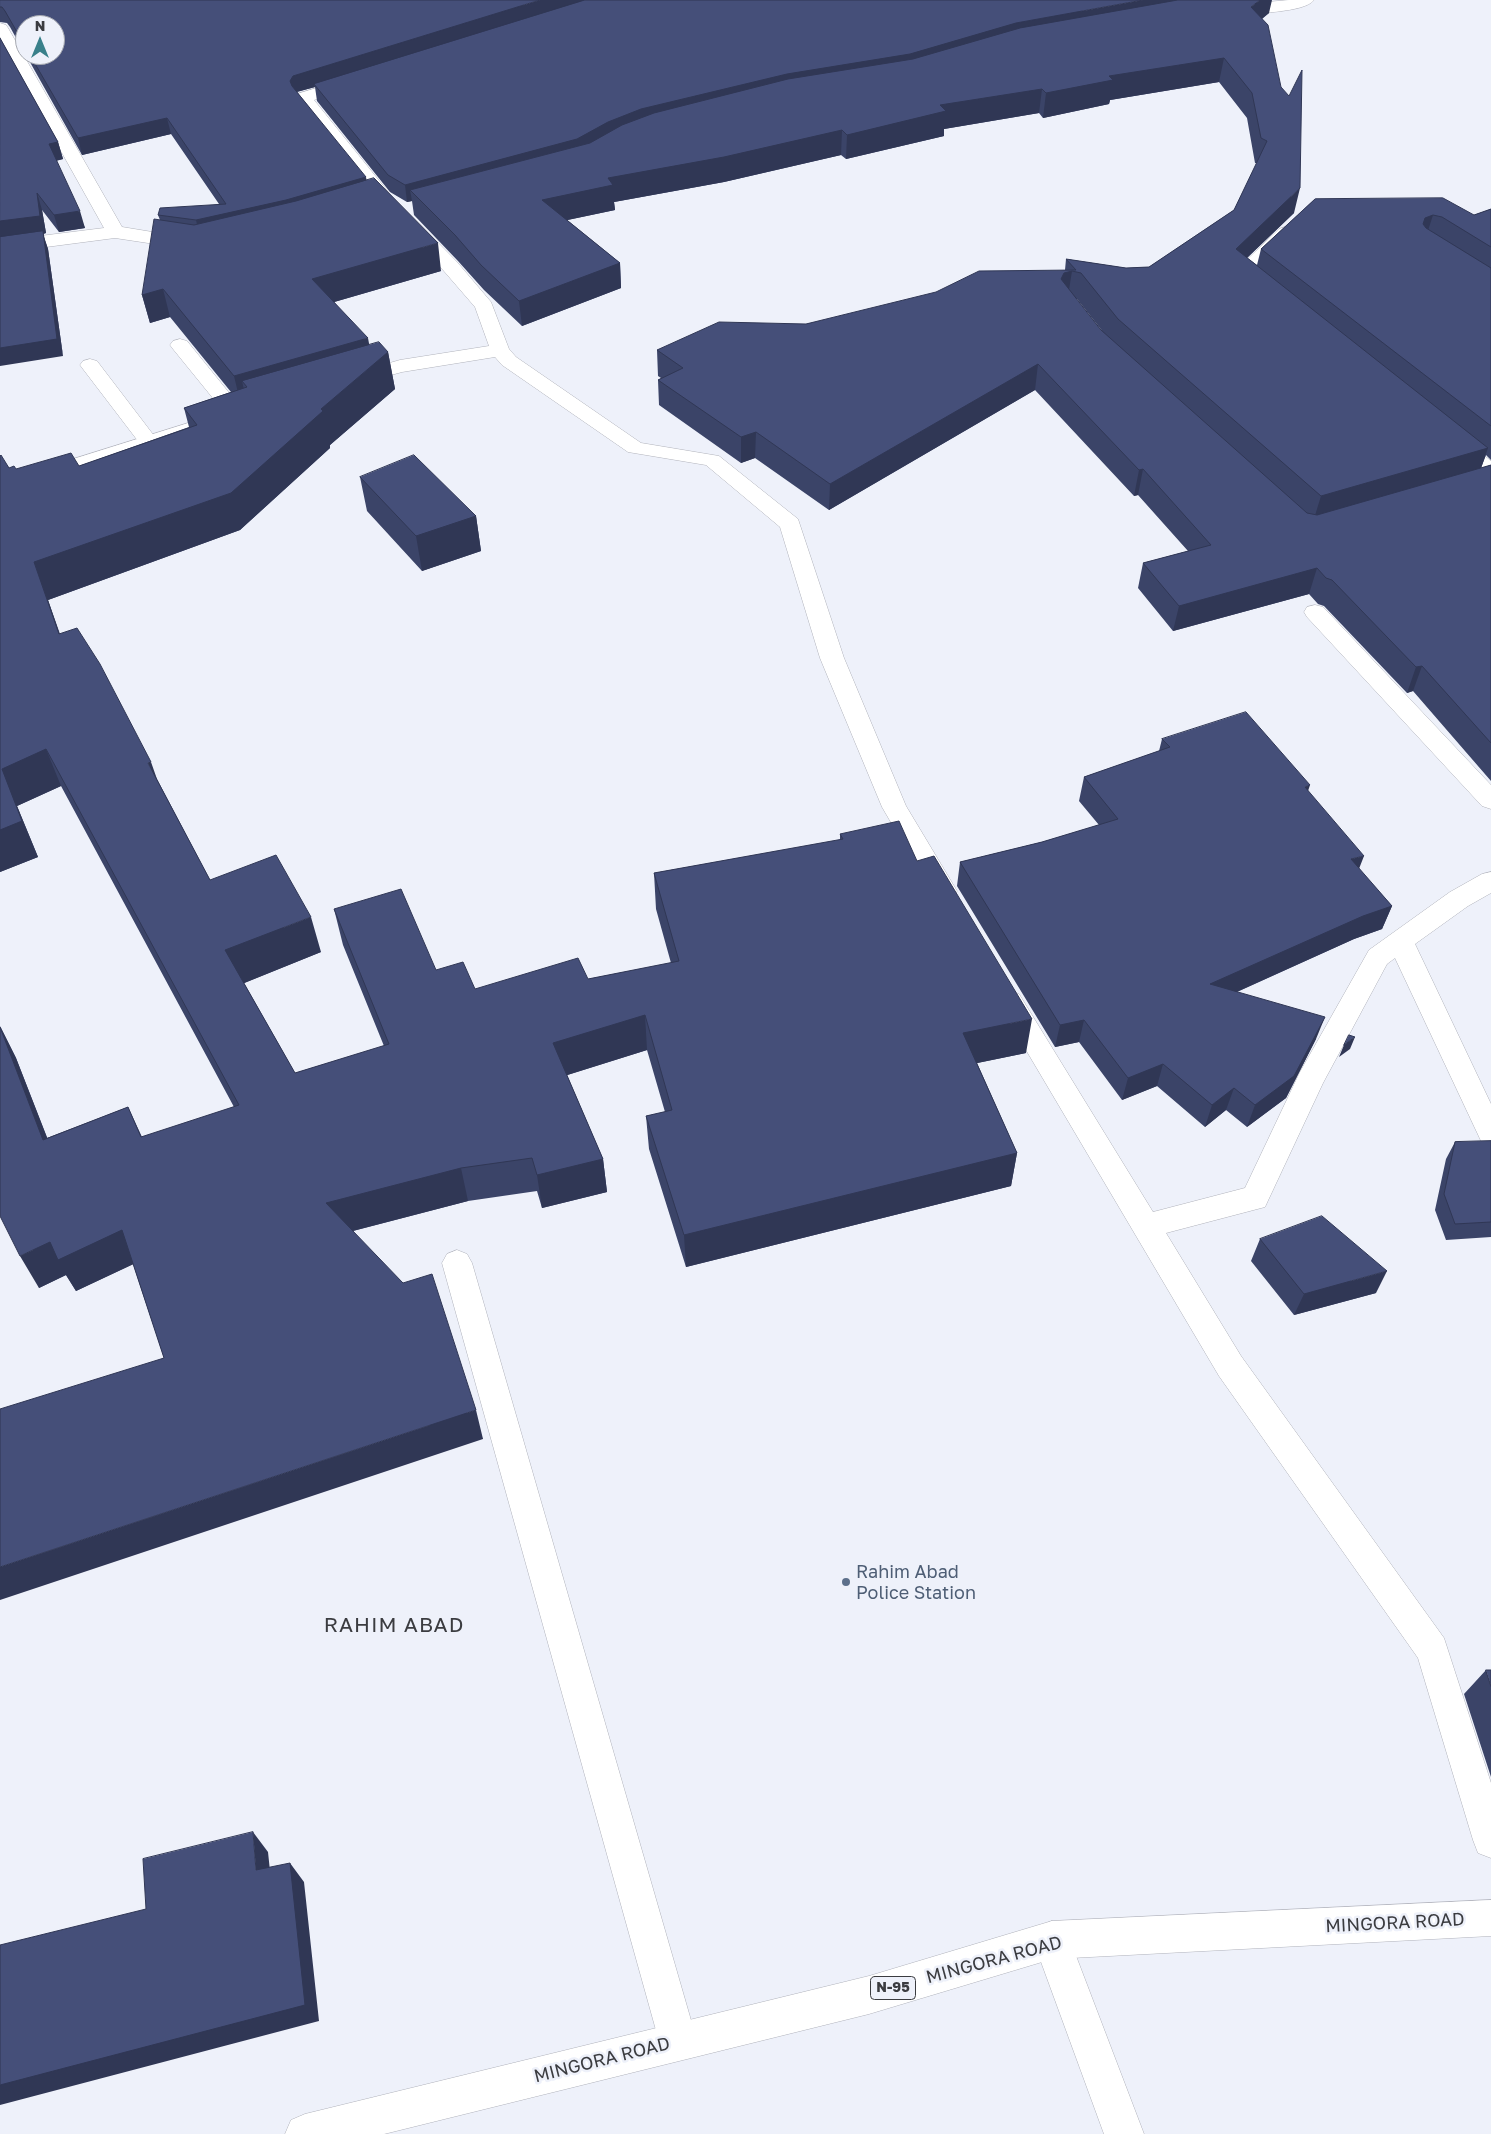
<!DOCTYPE html>
<html>
<head>
<meta charset="utf-8">
<style>
  body { margin:0 }
  #map { position:relative; width:1491px; height:2134px; overflow:hidden; background:#eef1fa; font-family:"Golos Text",sans-serif }
  canvas { display:block }
  .north { position:absolute; left:15px; top:15px; width:50px; height:50px; box-sizing:border-box; background:#eef1fa; border:1px solid #a6a9b0; border-radius:50%; rotate:0deg; font-size:14px; font-weight:700; line-height:20px; text-align:center; color:#3b3c40 }
  .north::after { content:''; display:block; margin:auto; width:18px; height:22px; background:#39808a; clip-path:polygon(50% 0,100% 100%,50% 72%,0 100%) }
</style>
</head>
<body>
<div id="map">
<canvas width="1491" height="2134"></canvas>
<div class="north">N</div>
</div>
<script>
const c = document.querySelector('canvas').getContext('2d');
c.lineJoin = 'round';
function stroke(path, color, width, dash) { c.strokeStyle = color; c.lineWidth = width; c.lineCap = dash ? 'butt' : 'round'; c.setLineDash(dash || []); c.stroke(path); }
function paint(path, color) { c.fillStyle = color; c.fill(path, 'evenodd'); }
function label(font, color, halo, rows, align = 'center') {
  c.font = font + ' "Golos Text",sans-serif'; c.lineWidth = 5; c.setLineDash([]); c.textBaseline = 'middle'; c.strokeStyle = halo; c.fillStyle = color; for (const [text, x, y, turn = 0] of rows) {
    c.save(); c.translate(x, y); c.rotate((+turn || 0) * Math.PI / 180); c.textAlign = isNaN(turn) ? turn : align; if (halo) c.strokeText(text, 0, 0); c.fillText(text, 0, 0); c.restore();
  }
}
const lane = new Path2D(`
  M180,339L187,341L243,410L246,414L243,418L236,420L229,418L173,349L170,345L173,341Z
  M90,359L97,361L155,437L158,441L155,445L148,447L141,445L83,369L80,365L83,361Z`);
const street = new Path2D(`
  M1289,0H1314C1305,13 1251,13 1234,15L1228,13L1226,10L1228,7L1234,5Z
  M0,23L6,25L8,28L122,227L195,239L197,243L195,247L188,249L115,238L0,253V241L104,228L0,42Z
  M349,78L355,79L357,83L355,87L314,100L389,193L457,262L491,302L509,349L516,357L641,443L719,456L798,519L844,658L906,806L957,891L953,898L944,900L935,898L882,807L820,658L780,527L706,465L628,452L502,365L495,357L402,372L355,385L348,383L345,379L348,375L400,360L489,346L475,307L443,270L377,201L295,98L297,94Z
  M1285,227L1291,229L1294,233L1291,237L1252,274L1267,287L1265,291C1252,294 1239,284 1232,274L1279,229Z
  M201,419L208,421L211,425L208,429L0,495V482Z
  M1453,435L1460,437L1491,461V477L1484,476L1446,445L1443,441L1446,437Z
  M1315,605L1323,607L1491,785V809L1482,806L1307,617L1304,612L1307,607Z
  M1491,872V893L1468,906L1415,944L1491,1104V1145L1481,1141L1395,958L1387,964L1323,1083L1265,1207L1166,1233L1241,1356L1444,1638L1491,1783V1858L1478,1853L1473,1840L1418,1658L1219,1376L997,1001L1001,994L1010,991L1019,994L1153,1212L1245,1188L1300,1072L1369,950L1450,892L1482,874Z
  M457,1250L467,1254L472,1263L697,2041L692,2055L678,2060L664,2055L659,2041L442,1263L447,1254Z
  M1052,1921L1065,1927L1144,2134H1104L1033,1940L1039,1927Z`);
const primary = new Path2D(`
  M1491,1900V1936L1052,1959L869,2014L384,2134H285L291,2120L305,2114L869,1976L1052,1921Z`);
stroke(lane, '#b0b2bb', 1);
stroke(street, '#b0b2bb', 1);
stroke(primary, '#b0b2bb', 1);
paint(lane, '#fff');
paint(street, '#fff');
paint(primary, '#fff');
paint(new Path2D(`
  M0,0L1269,13L1262,19L1294,213L1247,258L1257,265L1261,249L1315,199L1474,215L1491,209V460L1486,455L1481,468L1491,465V781L1413,691L1407,693L1324,606L1318,604L1309,594L1173,631L1138,588L1143,563L1188,551L1138,495L1134,496L1035,390L829,510L755,458L741,463L659,405L658,380L661,378L658,376L657,350L806,324L1065,270L1066,259L1126,268L1149,267L1234,210L1257,163H1255L1247,118L1219,82L1110,100L1109,104L1043,118L1039,113L944,129V136L846,159L841,155L724,182L614,202L615,210L567,220L620,263L621,288L522,326L484,290L458,261L414,215L412,201L407,202L390,192L317,101L315,87L297,92L367,181L441,271L334,302L369,345L388,352L395,389L330,445V448L240,530L48,600L60,634L158,781L210,880L321,952L244,983L295,1073L384,1046L343,945L334,909L436,970L475,989L588,979L671,963L656,909L654,873L840,840V834L917,861L1026,1053L977,1063L1017,1153L1011,1186L686,1267L649,1149L646,1116L665,1112L647,1050L567,1075L603,1159L607,1192L542,1208L537,1191L468,1201L353,1231L483,1439L164,1358L133,1264L76,1291L66,1275L39,1288L0,1026L16,1058L47,1138L128,1107L142,1137L234,1107L61,786L17,806L38,857L0,872V456L9,468L16,469L79,466L189,427L184,408L231,392L170,317L150,323L142,295L160,220L158,215L219,204L171,134L82,155L26,55H55L25,25V54L10,27L7,23L0,22ZM1076,299H1077L1103,332L1101,330Z
  M0,38L58,142L63,159L56,161L85,228L59,232L42,210L46,233L43,234L48,249L63,356Z
  M360,477L476,516L481,551L422,571L367,511Z
  M1162,739L1308,791L1359,869L1392,906L1382,929L1354,939L1237,992L1316,1039L1286,1098L1247,1127L1226,1110L1205,1127L1157,1086L1122,1100L1079,1042L1055,1047L957,886L960,862L1042,842L1099,825L1079,801L1084,777L1159,751Z
  M1491,1141V1237L1446,1240L1435,1210L1446,1159L1455,1142Z
  M1260,1239L1376,1293L1294,1315L1251,1261Z
  M1486,1670L1491,1686V1777L1464,1694Z`), '#3b4468');
paint(new Path2D(`
  M540,0H594L314,84L315,87L296,92L293,97L290,81L293,76Z
  M1143,0H1256L609,138L410,190L412,201L407,202L405,185L608,122L641,109L787,74L1016,23Z
  M1260,0H1272L1269,13L1246,31L1251,7Z
  M1224,58L1219,82L1110,100L1109,104L1043,118L1046,93L1109,76Z
  M1042,89L1039,113L944,129V136L846,159L847,135L940,105Z
  M167,118L171,134L82,155L78,138Z
  M842,130L841,155L724,182L614,202L615,210L544,225L542,200L608,178Z
  M58,142L63,159L54,161L49,144Z
  M366,177L369,194L200,237L196,220Z
  M1300,188L1294,213L1230,274L1236,249Z
  M37,193L42,210L46,233L43,234L48,249L63,356L0,366V221Z
  M80,211L85,228L59,232L54,215Z
  M1433,215L1425,240L1417,243L1425,218Z
  M438,243L441,271L317,307L312,279Z
  M620,263L621,288L522,326L519,301Z
  M1072,271L1068,296L1061,279L1064,273Z
  M163,289L170,317L150,323L142,295Z
  M368,338L373,365L388,352L395,389L330,445V448L240,530L48,600L72,671L34,562L231,493L321,412V409L371,367L251,402L247,387L242,381L247,403L241,405L234,376Z
  M1038,364L1035,390L829,510L830,484Z
  M756,432L755,458L741,463V437Z
  M1488,448L1479,474L1313,522L1321,496Z
  M1143,469L1138,495L1134,496L1139,470Z
  M476,516L481,551L422,571L416,536Z
  M1317,568L1309,594L1173,631L1179,606Z
  M1422,666L1413,691L1407,693L1416,667Z
  M46,749L61,786L17,806L38,857L0,872V830L2,769Z
  M151,762L164,799L148,763Z
  M1310,785L1302,809L1305,787Z
  M1364,856L1355,879L1351,859Z
  M1392,906L1382,929L1354,939L1203,1007L1210,984L1363,916Z
  M311,917L321,952L237,986L225,950Z
  M645,1015L647,1050L558,1078L553,1043Z
  M1325,1017L1316,1039L1286,1098L1247,1127L1255,1105Z
  M1032,1019L1026,1053L958,1067L963,1033Z
  M1084,1020L1079,1042L1055,1047L1060,1025Z
  M0,1026L16,1058L61,1173L43,1140Z
  M1355,1037L1350,1049L1339,1057L1344,1045Z
  M1163,1064L1157,1086L1122,1100L1128,1078Z
  M1234,1088L1226,1110L1205,1127L1212,1105Z
  M1017,1153L1011,1186L686,1267L684,1235Z
  M603,1159L607,1192L542,1208L537,1175Z
  M461,1168L468,1201L337,1235L326,1203Z
  M122,1230L138,1262L76,1291L66,1275L39,1288L20,1256L50,1242Z
  M1387,1271L1376,1293L1294,1315L1304,1294Z
  M476,1410L483,1439L0,1600V1567Z
  M253,1832L268,1852L272,1890L256,1870Z
  M290,1863L304,1882L319,2021L0,2105V2085Z`), '#303755');
const building = new Path2D(`
  M0,0H540L293,76L290,81L292,86L366,177L286,200L196,220L158,215L160,208L226,204L167,118L78,138L30,55H55V25H25V46L5,11L2,7H0Z
  M585,0H1143L1016,23L910,54L787,74L641,109L608,122L577,139L405,185L388,175L314,84Z
  M1178,0H1260L1251,7L1268,25L1281,87L1289,96L1302,70L1300,188L1236,249L1488,448L1321,496L1118,319L1081,273L1072,271L1064,273L1061,279L1101,330L1307,513L1317,515L1491,465V743L1422,666L1416,667L1332,580L1326,578L1317,568L1179,606L1143,563L1211,545L1143,469L1139,470L1038,364L830,484L756,432L741,437L658,380L683,368L657,350L719,322L806,324L936,292L979,271L1076,270L1066,259L1126,268L1149,267L1234,210L1267,141L1261,138L1252,93L1224,58L1109,76L1113,80L1046,93L1042,89L940,105L946,111L847,135L842,130L724,157L608,178L613,185L542,200L620,263L519,301L481,265L455,235L410,190L590,143L622,125L654,113L788,79L913,59L1020,28Z
  M0,38L58,142L49,144L80,211L54,215L37,193L40,216L0,221Z
  M374,178L438,243L312,279L368,338L234,376L163,289L142,295L154,219L194,225L296,201Z
  M1443,198L1474,215L1491,209V247L1442,217L1433,215L1425,218L1423,224L1426,228L1491,268V426L1261,249L1315,199Z
  M43,231L57,339L0,348V237Z
  M379,342L388,352L321,409L323,411L231,493L34,562L59,634L77,628L100,664L151,762L148,763L210,880L276,855L311,917L225,950L295,1073L389,1044L334,909L401,889L436,970L463,962L475,989L578,958L588,979L679,961L654,873L843,839L840,834L899,821L917,861L934,856L1032,1019L963,1033L1017,1153L684,1235L646,1116L672,1110L645,1015L553,1043L603,1159L537,1175L532,1158L461,1168L326,1203L403,1283L432,1274L476,1410L0,1567V1409L164,1358L122,1230L58,1260L50,1242L20,1256L0,1216V1027L43,1140L128,1107L141,1137L239,1105L46,749L2,769L22,821L0,830V456L1,455L9,468L14,466L16,469L71,453L79,466L197,425L184,408L247,387L242,381Z
  M414,455L476,516L416,536L360,477Z
  M1246,712L1310,785L1305,787L1364,856L1351,859L1392,906L1363,916L1210,984L1325,1017L1294,1076L1255,1105L1234,1088L1212,1105L1163,1064L1128,1078L1084,1020L1060,1025L960,862L1042,842L1118,819L1084,777L1170,747L1162,739Z
  M1349,1035L1355,1037L1344,1045Z
  M1491,1141V1222L1455,1224L1444,1194L1455,1142Z
  M1322,1216L1387,1271L1304,1294L1260,1239Z
  M1486,1670H1491V1686Z
  M253,1832L256,1870L290,1863L305,2005L0,2085V1945L146,1909L143,1859Z`);
paint(building, '#454f79');
stroke(building, '#303755', 1);
for (const [x, y, r, color] of [
  [846,1582,5,"#5c6f8a"]
]) { const dot = new Path2D(); dot.arc(x, y, r, 0, 2 * Math.PI); c.fillStyle = color; c.fill(dot); stroke(dot, '#eef1fa', 2); }
for (const [x, y, w] of [
  [893,1988,45]
]) { const box = new Path2D(); box.roundRect(x - w / 2, y - 11.5, w, 23, 4); c.fillStyle = '#eef1fa'; c.fill(box); stroke(box, '#3b3c40', 1); }
label('bold 14px', '#3b3c40', null, [
  ["N-95",893,1988]
]);
label('18px', '#4e5e75', '#eef1fa', [
  ["Rahim Abad",856,1572],
  ["Police Station",856,1593]
], 'left');
label('18px', '#3b3c40', '#eef1fa', [
  ["MINGORA ROAD",1395,1923,-3],
  ["MINGORA ROAD",994,1960,-15],
  ["MINGORA ROAD",602,2060,-14]
]);
c.letterSpacing = '1px';
label('21px', '#3b3c40', '#eef1fa', [
  ["RAHIM ABAD",394,1625]
]);
c.letterSpacing = '0px';
</script>
</body>
</html>
